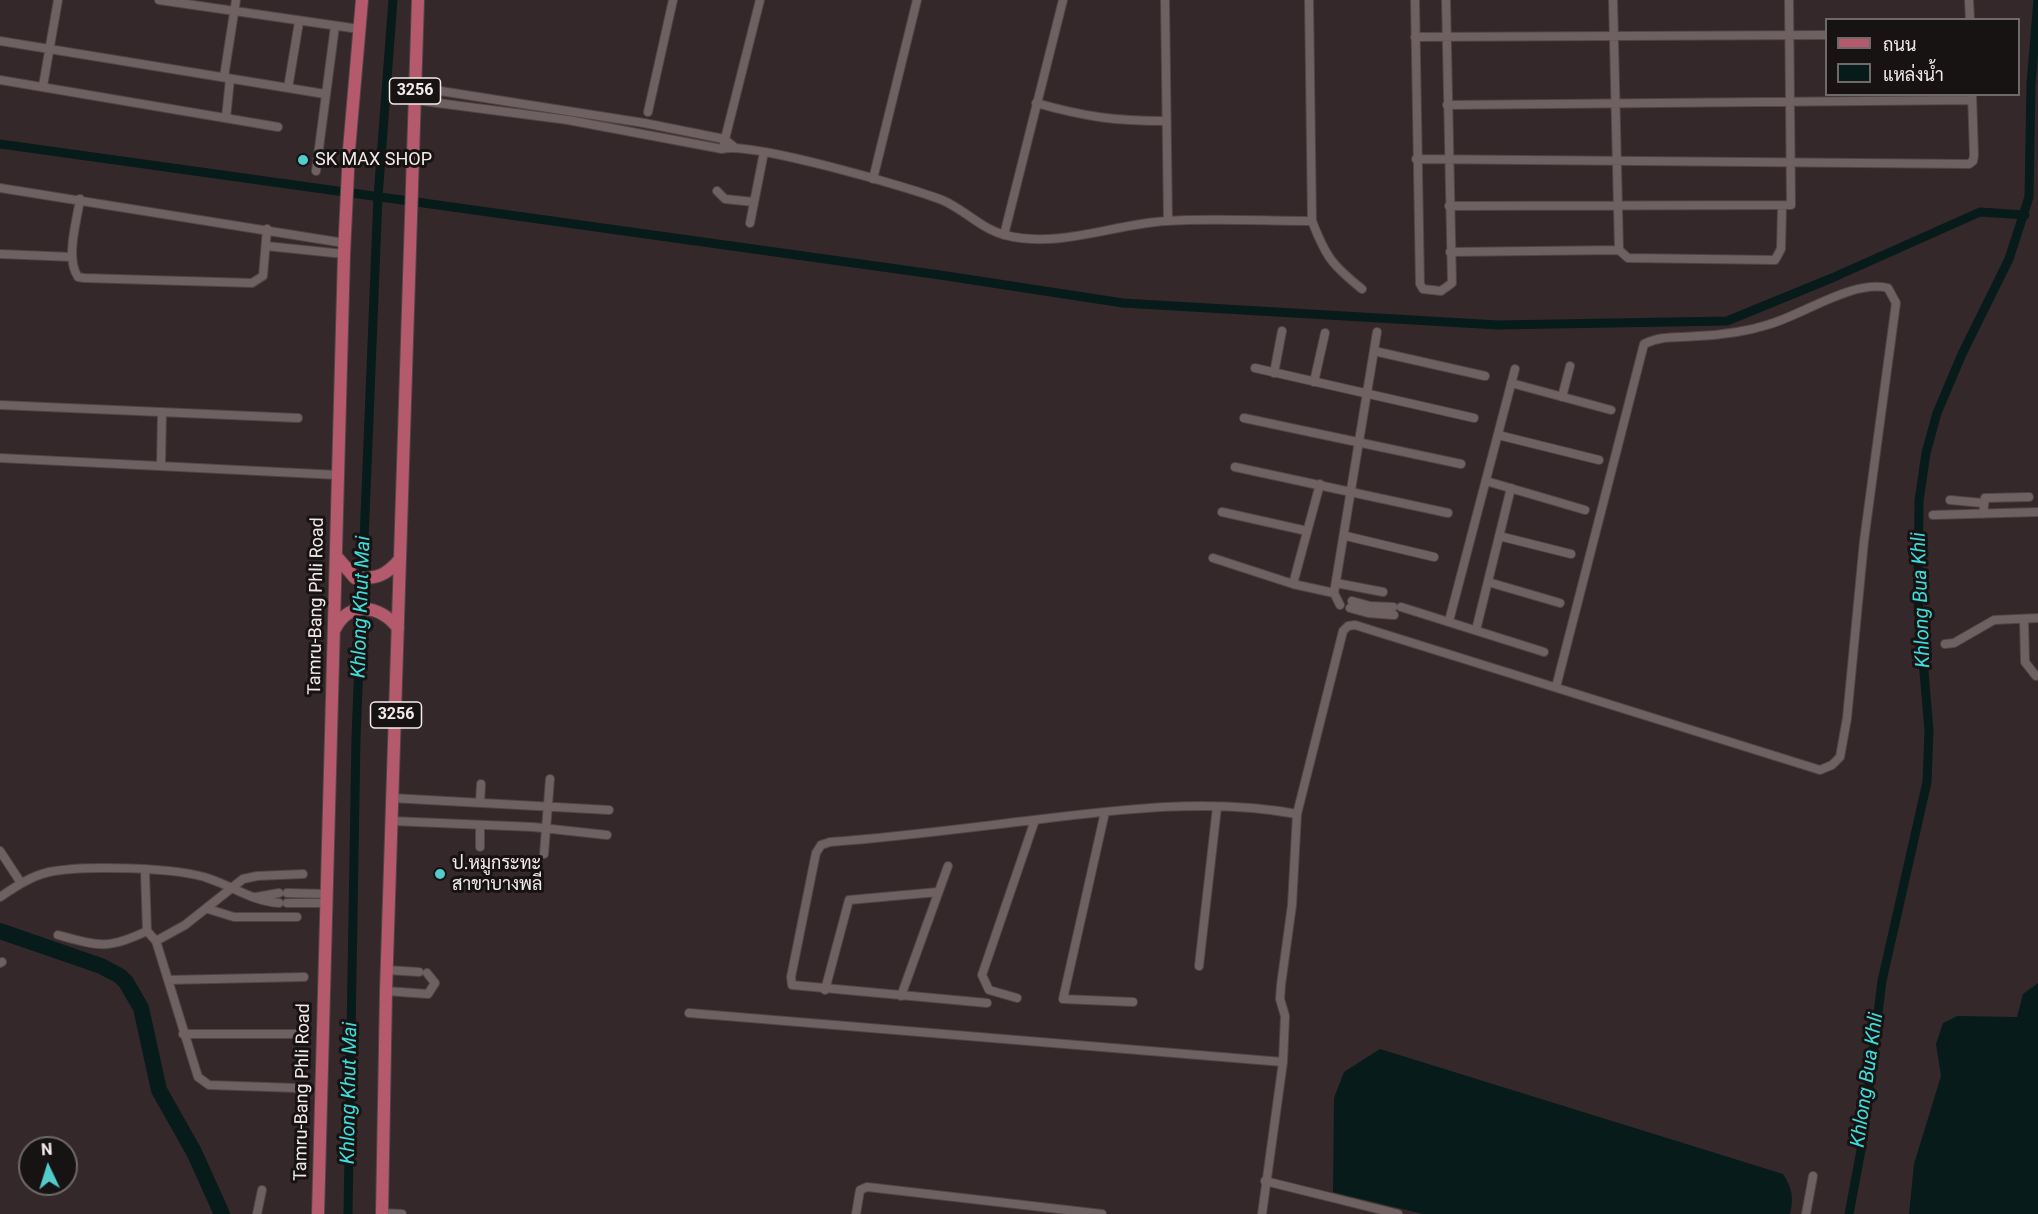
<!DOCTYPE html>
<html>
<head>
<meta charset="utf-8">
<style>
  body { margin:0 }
  #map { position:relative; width:2038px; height:1214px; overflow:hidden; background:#35282a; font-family:Roboto,Sarabun,sans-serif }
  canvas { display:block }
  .legend { position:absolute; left:1825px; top:18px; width:195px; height:78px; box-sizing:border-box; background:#181313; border:2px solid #706969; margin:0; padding:8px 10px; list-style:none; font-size:18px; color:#f3eaeb }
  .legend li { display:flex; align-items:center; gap:12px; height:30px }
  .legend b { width:30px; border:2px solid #706969 }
  .north { position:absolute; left:18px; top:1136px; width:60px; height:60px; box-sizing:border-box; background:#181313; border:2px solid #706969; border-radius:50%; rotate:356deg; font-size:16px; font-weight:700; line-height:24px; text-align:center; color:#f3eaeb }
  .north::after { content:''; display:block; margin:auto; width:21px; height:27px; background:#52cdcc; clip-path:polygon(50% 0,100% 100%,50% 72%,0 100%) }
</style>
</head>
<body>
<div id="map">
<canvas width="2038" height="1214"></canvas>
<ul class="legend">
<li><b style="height:8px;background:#b55a6d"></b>ถนน</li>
<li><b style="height:16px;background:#071b1b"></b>แหล่งน้ำ</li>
</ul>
<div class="north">N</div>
</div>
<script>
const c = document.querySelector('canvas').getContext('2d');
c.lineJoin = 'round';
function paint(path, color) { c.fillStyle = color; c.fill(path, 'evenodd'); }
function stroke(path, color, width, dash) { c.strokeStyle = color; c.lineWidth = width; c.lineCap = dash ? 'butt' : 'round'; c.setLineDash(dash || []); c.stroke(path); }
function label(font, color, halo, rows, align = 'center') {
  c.font = font + ' Roboto,Sarabun,sans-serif'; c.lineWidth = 6; c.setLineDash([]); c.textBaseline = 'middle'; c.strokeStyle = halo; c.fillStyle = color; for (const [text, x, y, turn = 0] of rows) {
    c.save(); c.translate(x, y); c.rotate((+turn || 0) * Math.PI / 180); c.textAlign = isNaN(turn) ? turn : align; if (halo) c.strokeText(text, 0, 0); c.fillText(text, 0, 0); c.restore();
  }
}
paint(new Path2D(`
  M2038,983V1214H1909L1914,1164L1941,1076L1936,1044L1943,1023L1957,1016L2017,1017L2023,994Z
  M1380,1049L1783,1174C1792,1188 1794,1198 1790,1214H1423L1333,1192L1334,1098L1344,1072Z`), '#071b1b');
stroke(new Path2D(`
  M0,144L940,275L1123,303L1498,325L1727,321L1832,278L1980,212L2025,215
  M348,1214L356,737L378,197L393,0
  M1849,1214L1861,1150L1882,981L1927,782L1929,731L1918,601L1919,501L1926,453L1937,413L1962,354L2009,259L2029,197L2031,84L2038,0`), '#071b1b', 9);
stroke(new Path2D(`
  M0,931L101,966L120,976L126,982L141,1008L159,1090L194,1152L222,1214`), '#071b1b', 16);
const minor = new Path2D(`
  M159,0L359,29
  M1165,0L1168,221
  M1309,0L1312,221
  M1415,0L1420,284L1423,289L1441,291L1452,283L1446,0
  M1613,0L1619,250L1628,258L1775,260L1781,249L1782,207
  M1969,0L1970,20
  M1415,37L1826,35
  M0,41L325,94
  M224,77L236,0
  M0,80L278,127
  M43,86L58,0
  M415,87L644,123L724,139L733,146
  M288,88L299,22
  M415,100L568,120L722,149C749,141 909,187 942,200C964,209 981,229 1005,235C1057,249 1114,224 1166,221C1214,218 1264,221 1312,221C1326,257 1332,265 1362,289
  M1036,103C1086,117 1115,121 1166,121
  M1447,105L1972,100
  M648,112L673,0
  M226,118L230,79
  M724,143L760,0
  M1416,159L1969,164L1973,161L1974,155L1972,94
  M316,171L335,26
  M873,179L917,0
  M0,188L344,243
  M717,191L725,199L754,202
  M80,199C77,221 65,258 78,277L84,278L252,283L263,276L267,229
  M1449,206L1791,205L1789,0
  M750,223L764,152
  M1004,235L1063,0
  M266,246L344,254
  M1450,252L1619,250
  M0,254L72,257
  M1374,351L1485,376
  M1255,368L1474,418
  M1274,373L1282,331
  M1314,382L1325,333
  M1511,383L1611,410
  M1562,397L1570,366
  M0,405L298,418
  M1244,418L1461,464
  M1498,435L1599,460
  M0,458L338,475
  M161,466L162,412
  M1235,467L1448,513
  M1486,481L1585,510
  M1950,500L1983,503
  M1222,512L1307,531
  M1983,514L1985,498L2029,497
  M1933,515L2038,512
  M1346,536L1434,557
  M1499,536L1571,554
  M1213,558L1293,584L1334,593
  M1488,582L1560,603
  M1336,583L1383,592
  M1293,584L1320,484
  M1352,601L1370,606L1393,607
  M1340,605L1334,593L1377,332
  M1401,607L1544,652
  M1350,608L1368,613L1394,615
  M2024,619L2025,662L2036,676
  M1449,621L1515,369
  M1476,630L1511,488
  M1945,644L1954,643L1994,620L2038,618
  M392,798L609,810
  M480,803L481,784
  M1105,812L1063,999L1133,1002
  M392,821L533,827L607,835
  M480,847V825
  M0,851L21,883
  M544,854L550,779
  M145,871L147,931
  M287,893L328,894
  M0,897C15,887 31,876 49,872C82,865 179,867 210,879C234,887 252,901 279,903
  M256,897L279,893
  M287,903H328
  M208,909L234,917H297
  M58,935C99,946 107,950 147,931L156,941L198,1077L209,1085L297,1088
  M156,941L185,925L243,879L257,876L303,874
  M0,963L2,962
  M1199,966L1217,807
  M387,970L419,972
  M168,980L304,977
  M825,990L849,900L938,892
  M386,991L428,994L435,983L427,973
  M901,996L948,866
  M1017,998L989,990L982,975L1035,820
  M987,1003L792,985L791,977L816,853L821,845L830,842C899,837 966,828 1034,820C1121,809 1211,798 1297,814
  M689,1013L1283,1062
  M183,1034H298
  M1265,1181L1398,1214
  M382,1213L402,1214
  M257,1214L262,1190
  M856,1214L860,1190L867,1187L1102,1214
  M1262,1214L1283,1062L1285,1016L1280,999L1281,985L1292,905L1297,814L1343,631L1348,626L1355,625L1820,770L1832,765L1840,757L1847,718L1864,541L1896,303L1888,288C1853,279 1801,316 1767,325C1745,332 1720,335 1698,336C1679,338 1661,335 1644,344L1556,687
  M1806,1214L1813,1176`);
const primary = new Path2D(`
  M336,556L355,578C376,579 386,576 400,559
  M335,629C349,600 380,605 398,628
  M318,1214L344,254L349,150L362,0
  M382,1214L386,991L418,0`);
stroke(minor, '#504546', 10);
stroke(primary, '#504546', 14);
stroke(minor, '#6f6162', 8);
stroke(primary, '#b55a6d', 12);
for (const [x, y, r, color] of [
  [303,160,6,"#52cdcc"],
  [440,874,6,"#52cdcc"]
]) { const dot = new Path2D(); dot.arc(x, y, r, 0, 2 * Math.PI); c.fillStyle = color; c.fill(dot); stroke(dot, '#181313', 2); }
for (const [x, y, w] of [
  [415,91,51],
  [396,715,51]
]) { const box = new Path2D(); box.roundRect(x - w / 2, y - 13, w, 26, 4.5); c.fillStyle = '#181313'; c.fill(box); stroke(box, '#f3eaeb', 1.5); }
label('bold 16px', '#f3eaeb', null, [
  ["3256",415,91],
  ["3256",396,715]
]);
label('18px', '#f3eaeb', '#181313', [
  ["SK MAX SHOP",315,160],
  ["ป.หมูกระทะ",452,864],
  ["สาขาบางพลี",452,885]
], 'left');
label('18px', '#f3eaeb', '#181313', [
  ["Tamru-Bang Phli Road",317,606,-89],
  ["Tamru-Bang Phli Road",303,1092,-89]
]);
label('italic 20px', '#3ddddc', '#181313', [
  ["Khlong Bua Khli",1922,600,-92],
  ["Khlong Khut Mai",362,607,-88],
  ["Khlong Bua Khli",1868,1080,-82],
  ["Khlong Khut Mai",350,1093,-89]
]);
</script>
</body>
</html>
